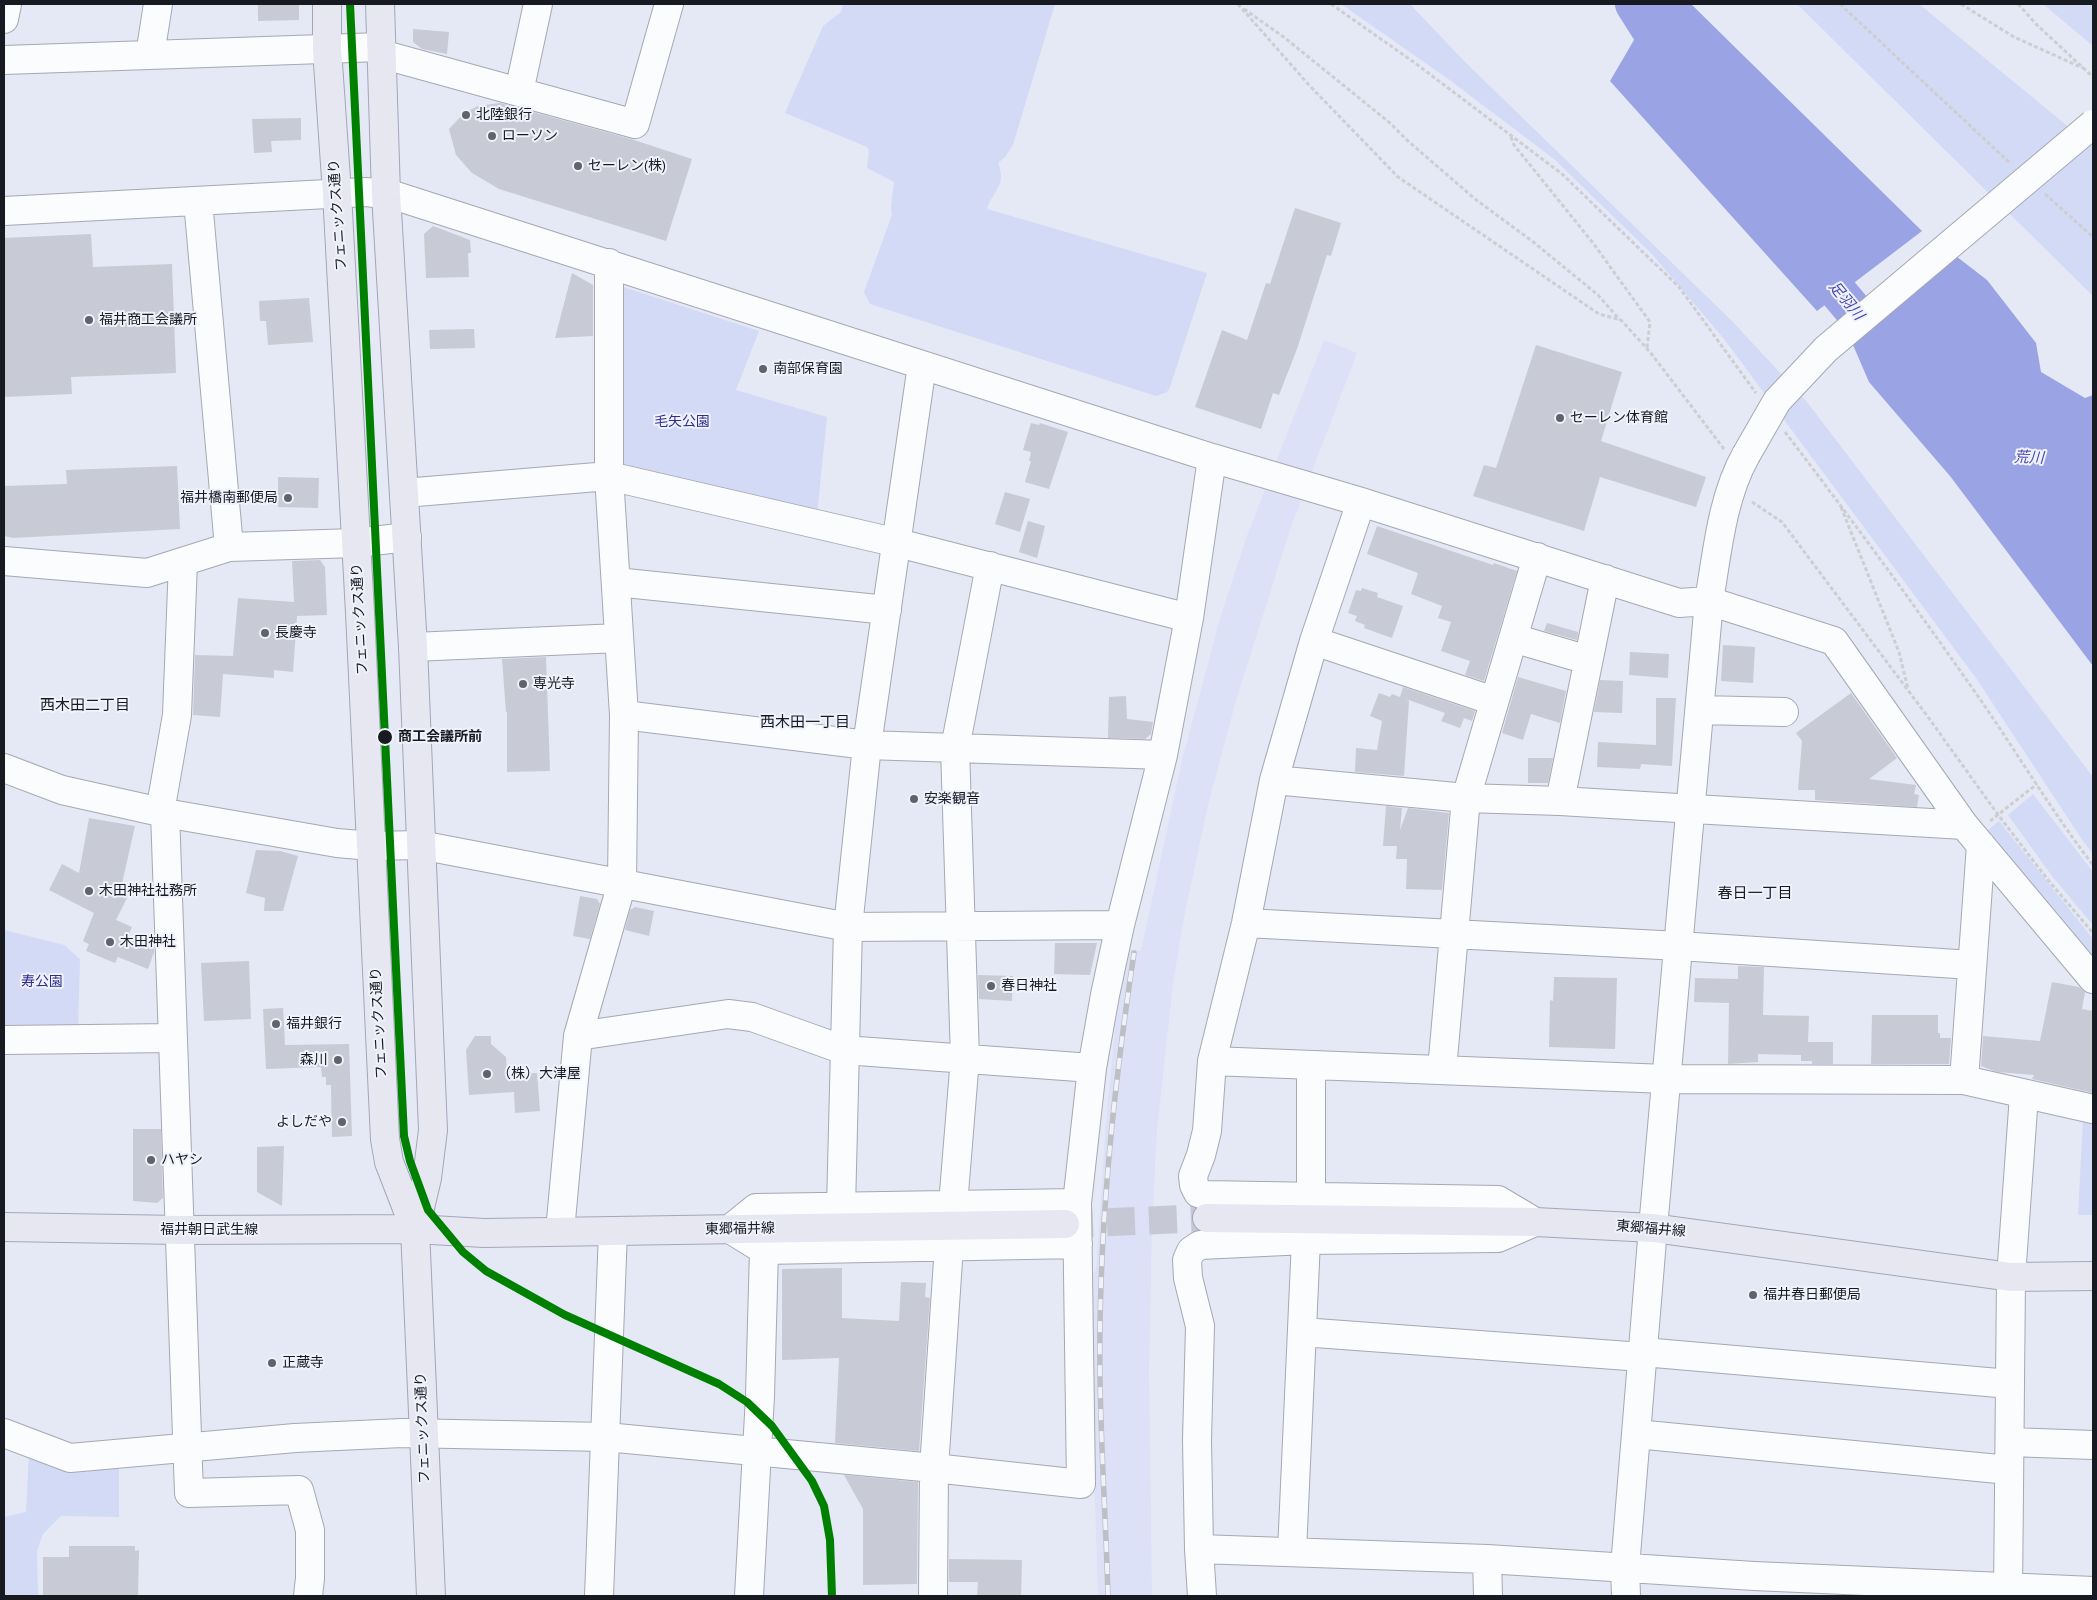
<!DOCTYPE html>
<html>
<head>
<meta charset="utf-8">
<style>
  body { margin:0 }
  #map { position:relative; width:2097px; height:1600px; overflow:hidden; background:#e5e8f5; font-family:"PT Sans",sans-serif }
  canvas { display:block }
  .frame { position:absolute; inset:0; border:5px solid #181a22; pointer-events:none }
</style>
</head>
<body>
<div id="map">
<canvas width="2097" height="1600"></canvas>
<div class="frame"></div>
</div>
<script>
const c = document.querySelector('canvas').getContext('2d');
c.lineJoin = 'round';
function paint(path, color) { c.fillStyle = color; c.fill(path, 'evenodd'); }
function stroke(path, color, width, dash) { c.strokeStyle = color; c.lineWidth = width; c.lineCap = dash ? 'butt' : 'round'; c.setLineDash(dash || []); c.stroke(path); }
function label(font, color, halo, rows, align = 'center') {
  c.font = font + ' "PT Sans","Noto Sans JP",sans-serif'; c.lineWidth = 4; c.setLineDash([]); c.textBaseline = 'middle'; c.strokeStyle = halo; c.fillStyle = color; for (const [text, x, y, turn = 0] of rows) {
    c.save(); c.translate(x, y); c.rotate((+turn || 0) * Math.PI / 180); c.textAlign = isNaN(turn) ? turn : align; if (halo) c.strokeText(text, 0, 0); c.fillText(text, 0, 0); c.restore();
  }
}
paint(new Path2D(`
  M1324,340L1357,353L1291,527L1237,697L1208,805L1183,922L1173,984L1157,1130L1152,1225L1149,1372L1152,1596H1098L1090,1344L1091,1276L1096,1270L1107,1109L1115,1029L1127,949L1141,951L1182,760L1221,615L1248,533Z`), '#dce1f7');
paint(new Path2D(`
  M843,4H1055L1013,145L1005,157L998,163C1007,186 994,188 987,209L1207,273L1170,387L1167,392L1156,396L870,304L864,292L892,215L891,207L894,182L867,168L869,150L867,147L785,113L823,26L841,12Z
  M1341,4H1410L1464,61L1732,321L1807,402L2093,777V854L2081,838L1976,678L1724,339L1652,254L1554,159L1451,81Z
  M1797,4H1919L2093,147V296Z
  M2043,4H2093V46Z
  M617,285L759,331L736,390L827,417L816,524L619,472Z
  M2033,794L2093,872V925L2052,876L2008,815Z
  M1999,821L2093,939V962L1981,836Z
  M4,930L64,945L80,959L78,1033L4,1034Z
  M2083,1121L2093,1123V1215H2078Z
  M29,1453L119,1464V1517L61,1516L43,1534L37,1551L38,1596H4V1517L26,1512Z`), '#d3daf6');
paint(new Path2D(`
  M1655,4H1691L1922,231L1817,311L1610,81Z
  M1952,253L1987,280L2036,343L2041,372L2085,398L2093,395V666L1950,476L1869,382L1850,338Z`), '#9aa3e3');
stroke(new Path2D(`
  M1634,4L1672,64
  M1807,255L1886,349`), '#9aa3e3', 38);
paint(new Path2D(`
  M258,4H299V20L258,21Z
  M413,29L449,32L447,54L422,49L413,42Z
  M500,103L631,139L692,159L666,241L499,189L472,173L456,155L449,129L464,113L478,106Z
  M301,118V140L271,141L272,152L254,153L252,119Z
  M1295,208L1341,223L1331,256L1327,255L1297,349L1279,395L1273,393L1261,429L1195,407L1222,330L1247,340L1266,283L1270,284Z
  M433,226L470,240L471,253H468L469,277L426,278L424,234Z
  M91,234L93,267L172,264L176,373L71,377L72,394L4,397V238Z
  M572,273L593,285V336L555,338Z
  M309,298L313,342L268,345L266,321H260L259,301Z
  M474,329L475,348L430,349L429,330Z
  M1536,345L1622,372L1601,441L1706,477L1696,507L1600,477L1584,531L1473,496L1484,465L1496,468Z
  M1031,423L1039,425L1040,423L1068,432L1049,489L1025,482L1031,461H1029L1031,452L1023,450Z
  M177,466L180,529L13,538L4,536V486L67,484L66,470Z
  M278,477L319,478L318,508L278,507Z
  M1005,492L1030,499L1020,532L995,524Z
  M1028,521L1045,526L1037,558L1019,552Z
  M1377,526L1493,565L1494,563L1517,571L1484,681L1465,675L1470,661L1441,651L1451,622L1438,618L1442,606L1411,594L1418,573L1367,554Z
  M320,560L325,567L327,615L297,616L293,672L274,670V678L223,674L220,717L193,715L195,655L233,656L238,598L294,602L292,561Z
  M1362,588L1378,593L1377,597L1403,606L1392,638L1364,628L1365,625L1355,621L1357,616L1348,613L1356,590L1361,591Z
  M1547,623L1578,632L1577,640L1544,631Z
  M1723,645L1755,647L1753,683L1721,681Z
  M1630,652L1669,654L1668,678L1629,675Z
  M546,657L550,771L507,772V712H506L502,659Z
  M1518,677L1566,691L1560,723L1531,714L1523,740L1502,733Z
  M1600,680L1623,681L1622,713L1594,712Z
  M1403,687L1475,711L1472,721L1464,718L1460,728L1441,721L1445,713L1406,699L1409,701L1404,776L1355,772L1356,748L1377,750L1382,721L1370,716L1379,693L1390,697L1392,694L1400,697Z
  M1851,693L1897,758L1869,779L1916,785L1914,794L1919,795L1917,807L1815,800V790H1798L1802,741L1796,733Z
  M1126,696L1127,719L1153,722L1151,734L1145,739L1108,738L1109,697Z
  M1656,698H1676L1672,766L1641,764L1640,769L1597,767L1598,742L1656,745Z
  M1528,758H1553L1548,783H1528Z
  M1386,806L1402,808L1400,830L1408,808L1449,813L1442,890L1406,889L1407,859H1396L1397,846H1383Z
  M89,818L135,826L121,888L130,892L116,920L132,927L128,936L154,946V952L148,969L118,957L115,963L86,951L89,944L83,941L94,913L49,890L62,864L79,873Z
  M256,850L280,851L298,856L283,911H264L265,898L246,893Z
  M580,896L597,899L600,904L590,939L573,936Z
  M635,907L654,911L649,936L625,930L630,910Z
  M1055,943H1097L1090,975L1054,974Z
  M249,961L251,1019L204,1021L201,963Z
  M1738,966L1764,967L1763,1015L1809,1016L1808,1042H1833V1064H1812V1061H1801V1055L1758,1054V1062L1728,1064L1729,1003L1694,1002L1695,978L1738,979Z
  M978,975L1013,976L1012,1001L979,999Z
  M1554,977L1617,978L1615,1049L1549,1047L1550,1000L1553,1001Z
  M2052,982L2079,987L2085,992L2082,1009L2093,1011V1093L2032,1079L2034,1075L1997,1072L1981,1066L1983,1036L2040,1041Z
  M283,1008L285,1045L349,1044L352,1136L332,1137L331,1085H326V1077H322L321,1067L266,1069L263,1009Z
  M1872,1015H1938V1033H1940V1038H1951L1949,1064H1871Z
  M475,1036H491V1044L506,1057L507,1075L537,1073L540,1111L515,1113L514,1092L469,1095L466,1050Z
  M133,1129H161L163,1198L157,1203L133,1201Z
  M284,1146L282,1206L257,1192V1147Z
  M842,1268V1318L899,1321L901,1282L926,1283L925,1297L930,1298L919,1451L835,1443L839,1358L782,1360V1269Z
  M844,1475L918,1482L917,1584L863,1585V1509Z
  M69,1546H135V1551L139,1550L138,1596H43V1557H69Z
  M949,1559L1022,1560L1021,1596H977L978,1582H949Z`), '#c8cbd5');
stroke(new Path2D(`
  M1065,1224L1207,1218`), '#c6c9d5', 28, [28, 14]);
const minor = new Path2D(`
  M4,19L7,4
  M381,54L635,124L669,4
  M150,55L158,4
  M4,60L381,47
  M519,92L538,4
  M198,201L229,547
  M4,211L366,192L393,195L1212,458L1361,502L1679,603L1709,601L1834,641L1964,825L2093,979
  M404,493L609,476L898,543L1189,618
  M1361,502L1314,641L1274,780L1246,923L1212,1061L1207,1131L1201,1155L1193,1176L1194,1185L1198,1193L1204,1195L1498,1200L1535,1222
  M4,561L147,573L229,547L356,543L407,537
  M616,582L887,610
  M1513,638L1588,660
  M1314,641L1494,701
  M413,647L619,638
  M1700,710L1784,712
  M624,715L867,745L1163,755
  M4,768L62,790L165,813L337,843L371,846L420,845L848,927L1120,925
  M1274,780L1466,798L1560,801L1964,825
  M1560,801L1605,579
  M160,812L177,715L183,562
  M165,813L189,1493L299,1490L310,1530V1578L308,1596
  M1246,923L1679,946L1972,965
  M578,1036L728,1014L752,1017L844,1050L1092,1068
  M4,1040L173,1038
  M1212,1061L1666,1079L1964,1080L2093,1109
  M1311,1065V1198
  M1442,1070L1466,798L1537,557
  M1964,1080L1981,845
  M1077,1203L756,1208L730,1229L764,1250L1078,1244
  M953,1205L965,1058L955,748L990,566
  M841,1208L848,927L867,745L922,365
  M560,1231L578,1036L622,883L624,715L609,476V263
  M1302,1332L1642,1357
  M1643,1352L2010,1384
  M4,1433L70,1458L295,1438L402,1433L606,1437L934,1468L1081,1484L1077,1203L1092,1068L1105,995L1120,925L1163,755L1189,618L1212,458
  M1636,1434L2009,1470
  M2010,1442L2093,1445
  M1199,1549L1487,1559L1754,1576L2093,1591
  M1292,1552L1306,1240
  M1487,1559L1488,1596
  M599,1596L613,1231
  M749,1596L760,1396L764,1250
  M933,1596L934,1468L949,1246
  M1202,1596L1199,1549L1197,1440L1200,1326L1188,1278L1187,1260L1191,1251L1200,1245L1306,1240L1498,1238L1535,1222
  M1626,1596L1625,1567L1653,1228L1709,601C1717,554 1722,497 1746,455
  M2008,1596L2011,1277L2024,1095`);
const major = new Path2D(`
  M327,4V49L337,193L360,613L385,1139L389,1162L415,1229
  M380,4L386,194L413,647L433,1130L427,1178L415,1229L431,1596
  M1207,1218L1535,1222L1653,1228L2011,1277L2093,1276
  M4,1227L180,1230L415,1229L484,1233L1065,1224`);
stroke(minor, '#a6a8b2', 30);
stroke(major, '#a3a6ba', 30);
stroke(new Path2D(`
  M1238,4L1308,84L1398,177L1599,314L1621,320L1650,352L1724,449
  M1331,4L1415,63L1562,174L1679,287L1756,393
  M1840,4L2011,164
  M1961,4L2014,37L2085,69
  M2018,4L2037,25L2093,77
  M1244,9L1285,38L1390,123L1408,141L1475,199L1532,241L1598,295L1620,320
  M1511,137L1514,145L1593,243L1650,322L1647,348
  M2045,194L2093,237
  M1785,432C1853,521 1918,610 1982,702C2019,756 2053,813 2093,865
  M1752,502L1782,522L1928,717L1996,812L2048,880L2093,933
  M1841,507L1899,652L1908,689
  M1990,821L2037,784`), '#cdced2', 3, [4, 2.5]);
stroke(minor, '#fbfcfe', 28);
stroke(major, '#e6e7f1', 28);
const rail = new Path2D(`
  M1108,1596C1106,1523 1101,1450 1100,1378C1098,1235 1113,1093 1134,953`);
stroke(rail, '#bebfc2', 5.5);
stroke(rail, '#f0f2fb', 4, [11]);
const minorBridge = new Path2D(`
  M1746,455L1777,401L1826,349L2093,124`);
stroke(minorBridge, '#a6a8b2', 30, []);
stroke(minorBridge, '#fbfcfe', 28);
stroke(new Path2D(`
  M350,4L404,1136L410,1161L428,1210L463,1252L486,1271L565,1315L719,1384L747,1402L772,1426L812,1481L824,1506L830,1540L832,1596`), '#008000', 8);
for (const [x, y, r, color] of [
  [466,115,5,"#60626c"],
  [492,136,5,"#60626c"],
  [578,166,5,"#60626c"],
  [89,320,5,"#60626c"],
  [763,369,5,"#60626c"],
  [1560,418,5,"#60626c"],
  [288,498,5,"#60626c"],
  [265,633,5,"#60626c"],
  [523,684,5,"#60626c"],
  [385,737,8,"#181a22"],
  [914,799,5,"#60626c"],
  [89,891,5,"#60626c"],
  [110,942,5,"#60626c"],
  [991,986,5,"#60626c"],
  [276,1024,5,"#60626c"],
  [338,1060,5,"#60626c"],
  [487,1074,5,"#60626c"],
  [342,1122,5,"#60626c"],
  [151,1160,5,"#60626c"],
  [1753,1295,5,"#60626c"],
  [272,1363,5,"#60626c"]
]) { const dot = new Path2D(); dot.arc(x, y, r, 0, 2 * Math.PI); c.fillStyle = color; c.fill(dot); stroke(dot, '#f0f2fb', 2); }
label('14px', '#181a22', '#f0f2fb', [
  ["北陸銀行",476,115],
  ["ローソン",502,136],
  ["セーレン(株)",588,166],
  ["福井商工会議所",99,320],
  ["南部保育園",773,369],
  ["セーレン体育館",1570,418],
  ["福井橋南郵便局",278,498,"right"],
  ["長慶寺",275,633],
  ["専光寺",533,684],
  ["安楽観音",924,799],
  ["木田神社社務所",99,891],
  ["木田神社",120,942],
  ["春日神社",1001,986],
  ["福井銀行",286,1024],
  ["森川",328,1060,"right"],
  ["（株）大津屋",497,1074],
  ["よしだや",332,1122,"right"],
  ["ハヤシ",161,1160],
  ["福井春日郵便局",1763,1295],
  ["正蔵寺",282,1363]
], 'left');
label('14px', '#181a22', '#f0f2fb', [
  ["フェニックス通り",338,215,-94],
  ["フェニックス通り",360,619,-93],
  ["フェニックス通り",379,1023,-93],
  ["東郷福井線",740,1229,-1],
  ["東郷福井線",1651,1229,5],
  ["福井朝日武生線",209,1230],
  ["フェニックス通り",423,1428,-92]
]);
label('14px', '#2e2d90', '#f0f2fb', [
  ["毛矢公園",682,422],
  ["寿公園",42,982]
]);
label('bold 14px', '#181a22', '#f0f2fb', [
  ["商工会議所前",398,737]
], 'left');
label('italic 15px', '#4449ad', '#f0f2fb', [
  ["足羽川",1846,301,50],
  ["荒川",2029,458,2]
]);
label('15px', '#181a22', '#f0f2fb', [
  ["西木田二丁目",85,706],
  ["西木田一丁目",805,723],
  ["春日一丁目",1755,894]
]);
</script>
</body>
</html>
